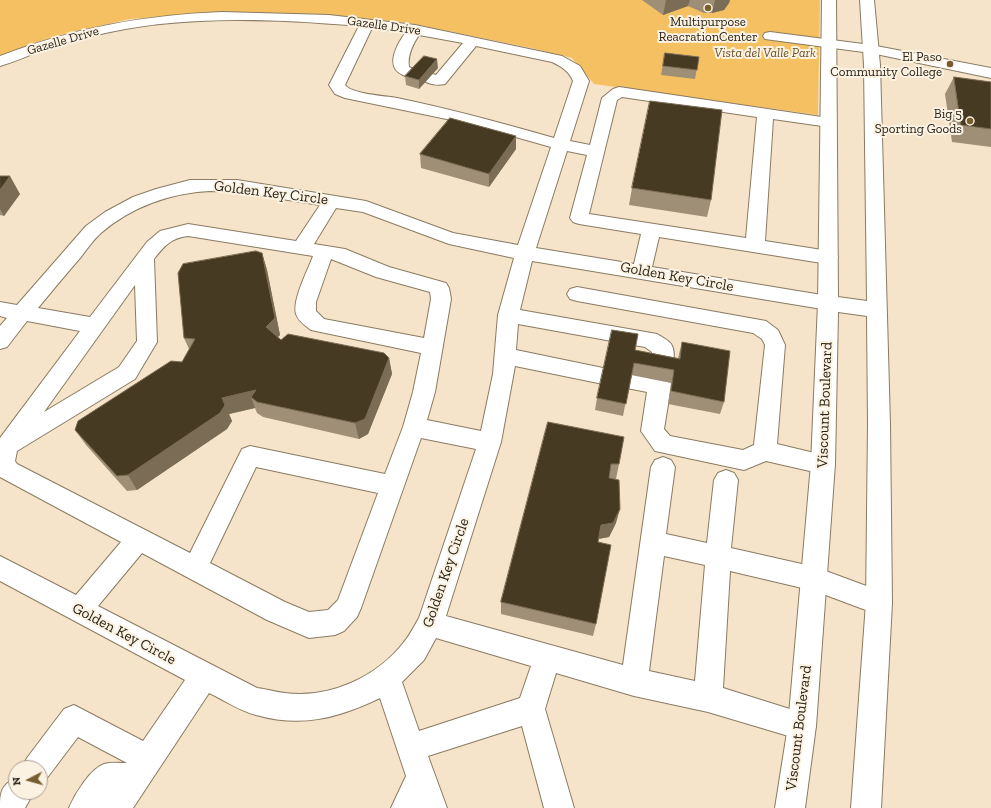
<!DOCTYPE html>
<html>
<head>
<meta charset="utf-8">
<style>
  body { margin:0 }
  #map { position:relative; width:991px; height:808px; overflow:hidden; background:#f5e4c9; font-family:"Zilla Slab",serif }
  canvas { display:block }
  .north { position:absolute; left:8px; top:760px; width:40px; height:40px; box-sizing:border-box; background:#fcf2e2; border:1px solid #a89f92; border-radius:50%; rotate:264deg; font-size:11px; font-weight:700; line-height:16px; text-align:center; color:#292319 }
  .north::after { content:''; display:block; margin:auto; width:14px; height:18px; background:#775d2f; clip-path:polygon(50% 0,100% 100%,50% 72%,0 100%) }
</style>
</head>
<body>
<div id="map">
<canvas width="991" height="808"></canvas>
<div class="north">N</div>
</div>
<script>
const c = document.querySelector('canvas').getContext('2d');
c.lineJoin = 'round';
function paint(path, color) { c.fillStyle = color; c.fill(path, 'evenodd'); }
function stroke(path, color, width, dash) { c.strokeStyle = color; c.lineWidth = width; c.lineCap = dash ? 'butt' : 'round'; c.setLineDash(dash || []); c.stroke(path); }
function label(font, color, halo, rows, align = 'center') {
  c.font = font + ' "Zilla Slab",serif'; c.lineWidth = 4; c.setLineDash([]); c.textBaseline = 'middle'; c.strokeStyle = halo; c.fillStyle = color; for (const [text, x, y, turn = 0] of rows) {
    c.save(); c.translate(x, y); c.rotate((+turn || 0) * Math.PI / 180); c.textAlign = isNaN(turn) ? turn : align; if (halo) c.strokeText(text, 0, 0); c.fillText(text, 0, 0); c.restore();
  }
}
paint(new Path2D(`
  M0,0H820L818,115L594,84L572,58L531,48L409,23L319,14L231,12L130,19L64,34L25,46L0,57Z`), '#f4c062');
const minor = new Path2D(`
  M222,12L329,15L415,25L562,56L580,66L589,81L570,141L590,145L602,98L613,89L619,87L835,119L837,122L835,125L829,127L773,119L765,241L835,252L838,257L835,262L828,264L659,237L652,267L828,296L835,298L838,303L835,308L828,310L532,261L520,310L657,334C662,337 668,340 671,344C676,351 674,370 668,375L671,381V386L664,429L670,436L743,450L754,445L765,345L762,339L753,333L577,301L570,299L567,294L570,289L577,287L766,321L778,330L785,345L777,444L831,457L835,464L831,471L823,474L766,461L744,470L655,451L641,431L647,392L622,387L619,381L622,375L630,373L652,376L654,374L651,369L652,352L645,347L518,324L516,350L603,368L611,370L614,376L611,382L603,384L515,366L501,442L446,616L623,665L651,467L655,460L663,457L671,460L675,467L666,534L707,543L714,480L718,473L726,470L734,473L738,480L731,548L815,567L888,594L892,603L888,612L879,615L815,591L730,571L723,688L812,716L816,726L812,736L802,740L708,712L634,696L556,673L545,709L574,808H544L522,726L428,756L447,808H391L406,776L380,698C338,718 302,728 256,715C240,711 224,700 209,693L133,808H69C75,794 90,769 104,764C111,762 120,763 127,763L78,737L47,778L40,781V768H22L27,758L64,709L74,705L143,741L185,680L0,581V556L76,595L121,542L0,477V438L80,331L27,321L7,347L0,349V326L7,318L0,316V302L17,305L86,226L105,212L133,197L156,189L190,180H237L366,201L453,233L518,245L551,147L466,123L345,98L335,94L329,85L359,26C279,19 189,15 110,32C86,37 63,43 40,51C27,56 14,62 0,66V56C73,28 144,15 222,12ZM372,28L406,32C397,44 384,67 403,75C409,78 413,80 420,78L423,75L420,72L409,67C407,55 413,44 419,35L463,43L436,75L429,73L424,75L421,78C426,84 437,86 445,84L476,46L552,62C562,67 569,71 573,81L554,138C502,123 450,109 397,98C386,96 351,94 345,85ZM622,97L757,117L746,238L589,214L617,100ZM567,151L587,155L570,218L573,222L579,224L641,234L634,264L536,248ZM210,191L237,192L320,205L296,241L188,224L160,231L147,242L90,317L38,308C52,291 66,274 81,257C87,249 93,240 101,233C131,207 170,193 210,191ZM336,208L363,212L449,244L514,258L498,315L493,374L481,431L427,420L435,392L451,299L449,288L446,283L389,267L345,249L314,244ZM188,236L313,256C308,270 292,300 296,314C298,321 306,326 311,330L421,353L413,392L403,427L385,474L250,446L242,449L190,553L17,464L15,461L17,451L135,379L157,342L154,259C164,246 171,238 188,236ZM331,259L376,277L430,292L431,299L424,338L324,319L316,311V302ZM135,285L137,341L119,367L44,412ZM421,438L476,449L419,618C414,626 410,635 404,642C377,677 329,699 285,693C275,692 266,689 257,688L98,606L142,553L267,620L309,638L335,635L344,631L357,617L361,608ZM256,467L378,493L338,600L328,610L309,612L285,602L210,563ZM664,556L705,565L695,681L649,671ZM436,638L531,666L520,698L419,731L402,682L424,660Z
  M770,32L871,45L991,68V78L871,53L765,39L763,36L765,33Z
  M16,778V792H34L25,808H0C0,793 1,785 16,778Z`);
const major = new Path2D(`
  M822,0H836L838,297L867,301L864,65L860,0H874L880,65L890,424L892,603L881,808H851L866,603L868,424L867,316L838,312L835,464L816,726L805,808H775L788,726L811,464L818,303Z`);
stroke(minor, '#8a7b62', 2);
stroke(major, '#8a7b62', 2);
paint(minor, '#fff');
paint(major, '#fff');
paint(new Path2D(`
  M642,0H730L729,3L724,10L712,13H704L688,6L663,15Z
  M665,53L699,57L695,79L661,75Z
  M438,68L419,89L406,85L405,76Z
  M954,77L991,82V147L952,142L945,94Z
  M516,149L489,187L421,168L420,154Z
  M0,176L20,194L4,216L0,215Z
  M632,188L711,200L707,217L629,205Z
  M262,253L267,270L280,335L278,337L281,340L389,358L392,374L368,434L359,439L263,417L257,413L255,408L229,414L232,421L227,429L137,490L127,491L86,445L75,430L182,362L189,349L184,338Z
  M682,342L724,402L720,414L668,404L671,383L631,375L623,416L595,410L597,398L635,350L678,358Z
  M548,422L619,464L616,479H614L616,523L609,537L598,539V542L596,624L593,636L501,614V602Z`), '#9e8f76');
paint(new Path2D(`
  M666,0H690L688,6L663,15Z
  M715,0H730L729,3L724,10L712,13Z
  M437,59L438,68L419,89V80Z
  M516,136V149L489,187V174Z
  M10,176L20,194L4,216L0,209V190Z
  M262,253L267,270L280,335L272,343L266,327Z
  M389,358L392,374L368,434L359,439L355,423Z
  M256,390L251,397L255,408L229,414L232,421L227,429L137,490L128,475L222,398Z
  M620,509L616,523L609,537L598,539L601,525Z`), '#7b6d55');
const building = new Path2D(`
  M665,53L699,57L697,70L663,66Z
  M424,56L437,59L419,80L405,76Z
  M954,77L991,82V129L961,125Z
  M650,101L722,110L711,200L632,188Z
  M450,118L516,136L489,174L420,154Z
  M0,176H10L0,190Z
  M256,251L262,253L275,318L266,327L281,340L288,334L384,353L389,358L365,419L355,423L257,402L251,397L256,390L222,398L225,405L220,413L128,475L117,476L75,430L78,421L171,361L182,362L195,339L184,338L178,273L183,264Z
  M612,330L638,334L635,350L680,359L682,342L730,351L724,402L671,391L674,370L634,363L626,404L597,398Z
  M548,422L624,437L619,464H611L609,478L619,480L620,509L613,523L601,525L598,542L611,545L596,624L501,602Z`);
paint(building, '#473a23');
stroke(building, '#7b6d55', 1);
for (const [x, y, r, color] of [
  [708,8,4,"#775d2f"],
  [950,64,4,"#775d2f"],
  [970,121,4,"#775d2f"]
]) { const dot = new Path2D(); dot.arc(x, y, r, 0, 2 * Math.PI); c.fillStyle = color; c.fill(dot); stroke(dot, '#fcf2e2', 1.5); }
label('13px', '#292319', '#fcf2e2', [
  ["Multipurpose",708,22,"center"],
  ["ReacrationCenter",708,37,"center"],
  ["El Paso",942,57],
  ["Community College",942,72],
  ["Big 5",962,114],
  ["Sporting Goods",962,129]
], 'right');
label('13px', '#292319', '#fcf2e2', [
  ["Gazelle Drive",384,26,8],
  ["Gazelle Drive",63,41,-16]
]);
label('italic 13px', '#68512a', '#fcf2e2', [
  ["Vista del Valle Park",765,53]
]);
label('15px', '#292319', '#fcf2e2', [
  ["Golden Key Circle",271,193,7],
  ["Golden Key Circle",677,277,10],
  ["Viscount Boulevard",825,405,-88],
  ["Golden Key Circle",446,573,-71],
  ["Golden Key Circle",124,634,28],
  ["Viscount Boulevard",799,728,-83]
]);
</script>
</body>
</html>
